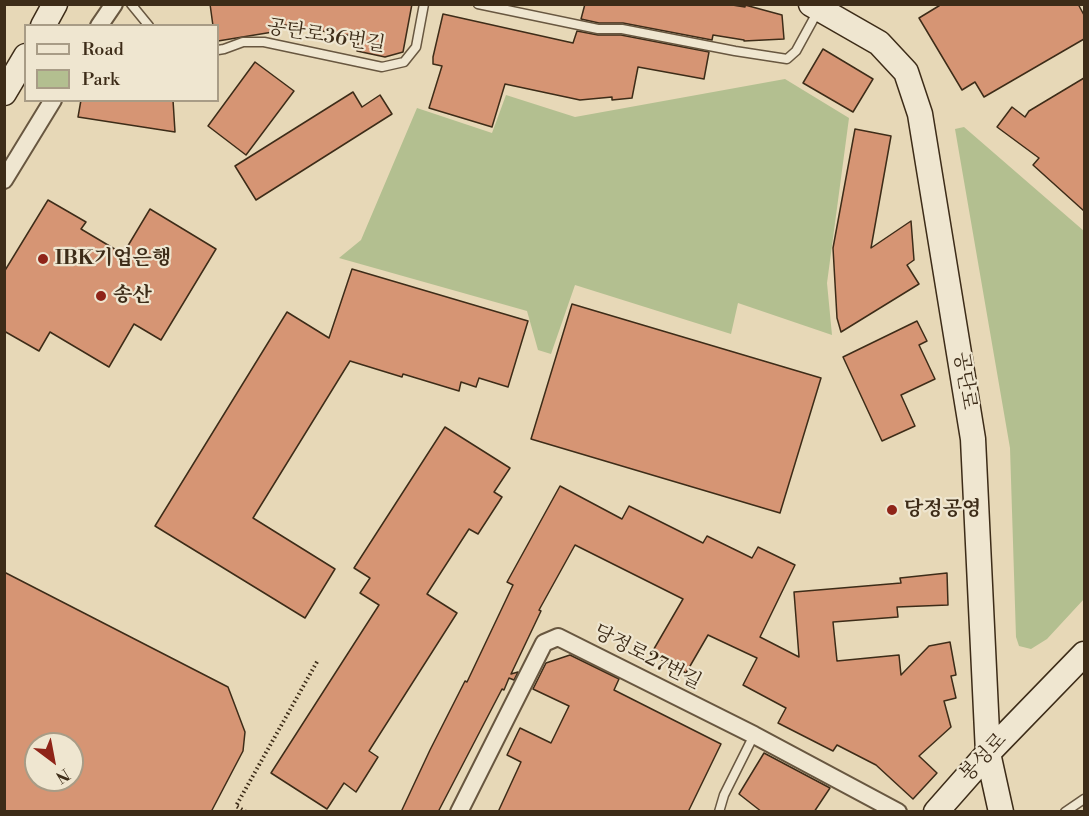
<!DOCTYPE html>
<html>
<head>
<meta charset="utf-8">
<style>
  body { margin:0 }
  #map { position:relative; width:1089px; height:816px; overflow:hidden; background:#e7d8b7; font-family:"Libre Bodoni",serif }
  canvas { display:block }
  .frame { position:absolute; inset:0; border:6px solid #3d2c18; pointer-events:none }
  .legend { position:absolute; left:24px; top:24px; width:195px; height:78px; box-sizing:border-box; background:#efe6d0; border:2px solid #a89c86; margin:0; padding:8px 10px; list-style:none; font-size:18px; color:#3d2c18 }
  .legend li { display:flex; align-items:center; gap:12px; height:30px }
  .legend b { width:30px; border:2px solid #a89c86 }
  .north { position:absolute; left:24px; top:732px; width:60px; height:60px; box-sizing:border-box; background:#efe6d0; border:2px solid #a89c86; border-radius:50%; rotate:148deg; font-size:16px; font-weight:700; line-height:24px; text-align:center; color:#3d2c18 }
  .north::after { content:''; display:block; margin:auto; width:21px; height:27px; background:#8f2418; clip-path:polygon(50% 0,100% 100%,50% 72%,0 100%) }
</style>
</head>
<body>
<div id="map">
<canvas width="1089" height="816"></canvas>
<div class="frame"></div>
<ul class="legend">
<li><b style="height:8px;background:#efe6d0"></b>Road</li>
<li><b style="height:16px;background:#b3bf90"></b>Park</li>
</ul>
<div class="north">N</div>
</div>
<script>
const c = document.querySelector('canvas').getContext('2d');
c.lineJoin = 'round';
function paint(path, color) { c.fillStyle = color; c.fill(path, 'evenodd'); }
function stroke(path, color, width, dash) { c.strokeStyle = color; c.lineWidth = width; c.lineCap = dash ? 'butt' : 'round'; c.setLineDash(dash || []); c.stroke(path); }
function label(font, color, halo, rows, align = 'center') {
  c.font = font + ' "Libre Bodoni","Noto Serif KR",serif'; c.lineWidth = 4.5; c.setLineDash([]); c.textBaseline = 'middle'; c.strokeStyle = halo; c.fillStyle = color; for (const [text, x, y, turn = 0] of rows) {
    c.save(); c.translate(x, y); c.rotate((+turn || 0) * Math.PI / 180); c.textAlign = isNaN(turn) ? turn : align; if (halo) c.strokeText(text, 0, 0); c.fillText(text, 0, 0); c.restore();
  }
}
paint(new Path2D(`
  M785,79L849,118L827,283L832,335L738,303L731,334L575,285L551,354L538,350L527,311L339,258L361,240L417,108L492,133L506,95L575,117Z
  M964,127L1084,231V599L1047,639L1031,649L1019,646L1016,637L1010,448L955,129Z`), '#b3bf90');
const building = new Path2D(`
  M210,4H412L403,52L385,57L357,51L359,37L279,24V31L218,41V26H213Z
  M585,4H726L745,7V5L782,15L784,39L744,41V40L713,35L712,40L623,23H599L581,19Z
  M942,4H1078L1084,15V39L984,97L975,82L962,90L919,18Z
  M443,14L573,43L577,31L598,35H621L709,52L704,79L638,67L632,98L612,100V97L580,100L505,84L492,127L429,108L442,66L433,64V57Z
  M823,49L873,79L853,112L803,83Z
  M255,62L294,91L246,155L208,126Z
  M1084,78V211L1033,165L1039,158L997,127L1012,107L1025,117L1029,111Z
  M353,92L362,107L380,95L392,114L256,200L235,166Z
  M81,100H173L175,132L78,117Z
  M855,129L891,136L871,248L911,221L914,260L907,265L919,284L841,332L837,318L833,248Z
  M48,200L86,222L81,229L123,254L150,209L216,249L161,340L134,324L109,367L50,332L39,351L4,331V272Z
  M352,269L528,321L508,387L479,378L476,387L461,382L459,391L403,374L402,377L350,361L253,518L335,569L305,618L155,526L287,312L329,338Z
  M572,304L821,378L780,513L531,439Z
  M917,321L927,341L919,345L935,379L901,395L915,426L882,441L843,357Z
  M445,427L510,468L494,492L502,497L478,534L469,529L427,594L457,613L369,751L378,757L356,792L344,783L327,809L271,773L379,605L360,593L370,578L354,568Z
  M560,486L622,519L629,506L703,543L707,536L752,558L758,547L795,565L760,637L799,657L794,592L901,583L900,578L947,573L948,605L897,607L898,617L833,622L837,661L899,655L901,675L929,646L950,642L956,675L951,676L956,698L944,701L951,727L919,756L937,773L913,799L876,765L837,745L833,751L778,723L786,708L743,685L757,658L708,635L686,673L651,654L683,599L575,545L539,610L541,611L511,674L518,672L514,680L509,678L504,690L502,689L438,812H401L430,750L465,681L467,682L513,585L507,582Z
  M4,572L228,687L245,732L243,751L211,812H4ZM36,744H72V780H36Z
  M570,655L619,679L614,690L721,744L688,812H498L521,762L507,755L520,728L551,743L569,706L533,689L546,663Z
  M764,753L830,788L814,812H762L739,794Z`);
paint(building, '#d69574');
stroke(building, '#3d2c18', 1.5);
const lane = new Path2D(`
  M131,4L149,26
  M478,4L598,29H622L735,51L787,59L796,51L819,9
  M218,50L224,49L243,42H264L382,67L404,62L416,47L424,4
  M719,812L724,795L754,735
  M1065,812L1084,799`);
const street = new Path2D(`
  M99,26L114,4
  M4,180L53,100
  M459,812L544,643L558,637L754,735L898,812`);
const secondary = new Path2D(`
  M811,4L879,43L906,72L920,114L973,439L988,753L1001,812
  M43,26L55,4
  M4,93L26,56
  M936,812L988,753L1084,654`);
stroke(lane, '#685740', 11);
stroke(street, '#685740', 20);
stroke(secondary, '#3d2c18', 27);
stroke(new Path2D(`
  M246,812L236,806L318,660`), '#3d2c18', 4, [1.5, 3]);
stroke(lane, '#efe6d0', 8);
stroke(street, '#efe6d0', 16);
stroke(secondary, '#efe6d0', 24);
for (const [x, y, r, color] of [
  [43,259,6,"#8f2418"],
  [101,296,6,"#8f2418"],
  [892,510,6,"#8f2418"]
]) { const dot = new Path2D(); dot.arc(x, y, r, 0, 2 * Math.PI); c.fillStyle = color; c.fill(dot); stroke(dot, '#efe6d0', 2); }
label('20px', '#3d2c18', '#efe6d0', [
  ["공단로36번길",326,37,9],
  ["공단로",964,381,81],
  ["당정로27번길",647,658,27],
  ["봉성로",984,758,-47]
]);
label('bold 20px', '#3d2c18', '#efe6d0', [
  ["IBK기업은행",55,259],
  ["송산",113,296],
  ["당정공영",904,510]
], 'left');
</script>
</body>
</html>
